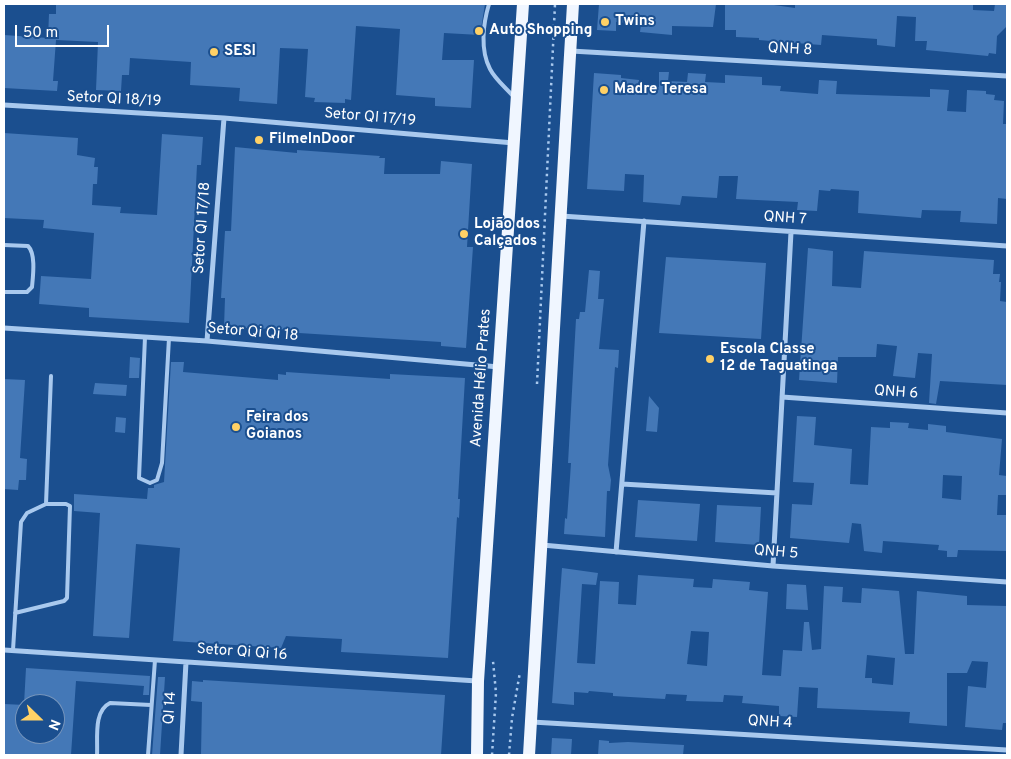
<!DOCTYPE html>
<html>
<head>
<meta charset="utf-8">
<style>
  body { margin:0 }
  #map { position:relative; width:1011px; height:759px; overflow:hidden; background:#1b4f8f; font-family:Overpass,sans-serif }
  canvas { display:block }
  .frame { position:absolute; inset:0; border:5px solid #fff; pointer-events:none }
  .north { position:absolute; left:15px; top:694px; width:50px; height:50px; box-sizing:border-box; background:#1b4f8f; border:1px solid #7695bc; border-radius:50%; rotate:112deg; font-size:14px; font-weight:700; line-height:20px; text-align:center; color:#fff }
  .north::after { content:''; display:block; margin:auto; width:18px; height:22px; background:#ffd166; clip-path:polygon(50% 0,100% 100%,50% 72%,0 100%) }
  .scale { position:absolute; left:15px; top:25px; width:94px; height:22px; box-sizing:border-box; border:2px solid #fff; border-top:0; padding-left:6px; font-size:15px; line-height:18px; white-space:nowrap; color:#fff; -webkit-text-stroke:4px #1b4f8f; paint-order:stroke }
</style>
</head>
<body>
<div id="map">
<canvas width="1011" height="759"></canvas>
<div class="frame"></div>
<div class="north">N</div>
<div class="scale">50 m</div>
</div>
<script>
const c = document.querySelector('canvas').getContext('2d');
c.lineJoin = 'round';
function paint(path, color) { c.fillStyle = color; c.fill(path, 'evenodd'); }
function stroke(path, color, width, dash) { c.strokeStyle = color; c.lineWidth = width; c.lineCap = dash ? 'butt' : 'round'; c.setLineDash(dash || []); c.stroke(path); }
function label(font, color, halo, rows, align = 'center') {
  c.font = font + ' Overpass,sans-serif'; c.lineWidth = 4; c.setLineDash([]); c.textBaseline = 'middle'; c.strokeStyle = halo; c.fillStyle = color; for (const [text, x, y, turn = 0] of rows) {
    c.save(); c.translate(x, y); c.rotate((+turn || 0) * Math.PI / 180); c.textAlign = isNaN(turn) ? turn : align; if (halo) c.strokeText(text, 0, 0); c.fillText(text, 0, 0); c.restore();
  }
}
paint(new Path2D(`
  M56,4H485L480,35L444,33L442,60H474L471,108L435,106V98L396,95L400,29L356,26L351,100L345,99V103L314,102L315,98L305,97L308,49L280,48L277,104L239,101L240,88L190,85L191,62L130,58L129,75H122L121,91L96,90L98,42L56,40L53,81H58L57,91L4,88V35L48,38L49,14H56Z
  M599,4H716L713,27L672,26V35L640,32L641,24L616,22V31L597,30Z
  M725,4H767L795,8V4H973V10L994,11L995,4H1007V26L997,36L996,54L989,53L988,56L926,50L927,41H915L916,17L897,16L895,47L877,45V39L822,35L821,45L771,41L759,40V38L736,37V30H725Z
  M659,72H669L668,81L687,82L688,73L706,74L705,82L725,83V75L762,77V85L781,86L780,91L818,94L819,80L837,81L836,94L930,97V89L949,90L947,111L966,112L967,90L986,91V94L995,95L994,100L1004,101L1003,124H1007V199L998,198L997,224L960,222L961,211L922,210L921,218L858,213L859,191L831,189L830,191L819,190L817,211L797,210L798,202L736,199L738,176H719L717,198L682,196L680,205L643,202L644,175L625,174L624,191L587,189L594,73L621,75V78L639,80V86L659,87Z
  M4,133L78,138L77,155L95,158L94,167H98L97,184H93L92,205L121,207L120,213L157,215L162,134L203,137L201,165H197L189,323L89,317V308L39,304L41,276L91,279L94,233L43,228L44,220L4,218Z
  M235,147L297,153V150L380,156L379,158H385L384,174H440L441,161L472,164L467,247H473L466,348L441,346V342L299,333V330L224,327L225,298H221L225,231H231Z
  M808,248L833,251L832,286L861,288L864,251L994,260L993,274H1000L999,282H1001L1000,301L1007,302V385L940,381L936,404L929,403L932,354L918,353L915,378L893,376L897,346L877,344L876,357H838L837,383L799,380Z
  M666,257L766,263L761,339L659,333Z
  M589,270L600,271L598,299H604L599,349L619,350L618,368L615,367L608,465L611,480L610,491H607L605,537L564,534L565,518L567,519L570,478L571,463H568L576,319H579L580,312H585Z
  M130,357L140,358L139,378H129Z
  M171,362H184L183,372L278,380V374L286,375V372L390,379V374L465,378L458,499H460L459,518L457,517L448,658L341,652L342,639L286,636L281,648L173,641L180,548L136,544L129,638L93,636L100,513L74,511V494L147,499L148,488H154V485L164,482Z
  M4,379L25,380L20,458L27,459L26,480H19L18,490L4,489Z
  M95,383L127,385L126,396L93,394Z
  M649,396L659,408L657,432L646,431Z
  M797,416L816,417L814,445L852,449L850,484L868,485L871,427L890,428V422L909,423L908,428L928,430V424L946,426V432L1002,439L999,475L1007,476V495H998L997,515H1007V551L958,550L957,557H947V551L938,550L939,545L883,541L882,553L864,551L861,524L852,523L849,543L790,538L792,504L812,505L814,483L793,482ZM943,475L962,476L961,500L942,498Z
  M116,417L126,418L125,433L115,432Z
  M638,500L700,504L697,541L635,537Z
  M717,505L761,507L759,545L715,542Z
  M562,568L598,573L596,585L582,584L577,663L595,664L600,581L619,582L618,604L636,605L638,575L694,579L693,587L712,588L713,579L750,582L749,590L768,592L762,675L781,676L783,650L802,651L804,622H809L812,650L821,649L824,586L843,587L842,602L861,603L862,588L899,591L905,654H914L917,591L967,596V605L1007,606V723H1003L1002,730L965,727L968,686L986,688L988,662L972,661L967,673H947V726L909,723L910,712L817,708L818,688L799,687L797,717L779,716V706L742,703L743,696L724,695L723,702L686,701L687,695L666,694L665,699L630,697L613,696V693L589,691L588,693L574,692V705L552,703ZM691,631L709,632L707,666L687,664ZM867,655L895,658L893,685L872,683V678H865Z
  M787,584L806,585L808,610L786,609Z
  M26,668L150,676L149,695H143L144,686L76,681L71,755H4V704L25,705V734H55V704H24Z
  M158,677H165L160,755H152Z
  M203,680L445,695L441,755H201L202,702L191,701L192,681L203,682Z
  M552,738L572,739L571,755H551Z
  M599,740L609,741V743L628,742L684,745L683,755H598Z`), '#4478b7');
stroke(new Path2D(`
  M537,384L555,4
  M492,755L496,693L493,661
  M509,755L512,718L520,672`), '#a9c9ee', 2.5, [2.5, 4]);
stroke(new Path2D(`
  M489,4C483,24 480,50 490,69C495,79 506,88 513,96
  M4,245L28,246C36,254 33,276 32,287L27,292H4
  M145,337L139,478L150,483L157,480L162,463L169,338
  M15,613L64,601L67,598L70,506L66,504H46
  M13,650L21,522L27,513L46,504L51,376
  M97,755C98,739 93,711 110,703L151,705
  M148,755L155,660`), '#a9c9ee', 4);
stroke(new Path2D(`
  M571,51L1007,76
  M4,105L224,118L514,143
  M561,216L1007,246
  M4,328L207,341L499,367
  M207,341L224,118
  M782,397L1007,413
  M622,484L777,493
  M542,545L773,566L1007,582
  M616,552L644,221
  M773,566L791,232
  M4,650L477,681
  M532,722L1007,750
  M181,755L186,662`), '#a9c9ee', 5);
stroke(new Path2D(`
  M477,755L478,681L523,4
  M529,755L573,4`), '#f0f6ff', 12);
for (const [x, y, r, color] of [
  [605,22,5,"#ffd166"],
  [479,31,5,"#ffd166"],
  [214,52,5,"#ffd166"],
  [604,90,5,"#ffd166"],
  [259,140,5,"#ffd166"],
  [464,234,5,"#ffd166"],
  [710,359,5,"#ffd166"],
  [236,427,5,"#ffd166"]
]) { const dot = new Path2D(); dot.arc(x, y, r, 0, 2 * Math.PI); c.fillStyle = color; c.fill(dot); stroke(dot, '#1b4f8f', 2); }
label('bold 15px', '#fff', '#1b4f8f', [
  ["Twins",615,22],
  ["Auto Shopping",489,31],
  ["SESI",224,52],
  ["Madre Teresa",614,90],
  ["FilmeInDoor",269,140],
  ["Lojão dos",474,225],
  ["Calçados",474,242],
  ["Escola Classe",720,350],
  ["12 de Taguatinga",720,367],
  ["Feira dos",246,418],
  ["Goianos",246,435]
], 'left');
label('15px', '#fff', '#1b4f8f', [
  ["QNH 8",790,50,3],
  ["Setor QI 18/19",114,100,3],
  ["Setor QI 17/19",370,118,5],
  ["QNH 7",785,219,4],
  ["Setor QI 17/18",203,228,-86],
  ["Setor Qi Qi 18",253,333,5],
  ["Avenida Hélio Prates",482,378,-86],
  ["QNH 6",896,393,4],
  ["QNH 5",776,553,5],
  ["Setor Qi Qi 16",242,653,4],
  ["QI 14",171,708,-86],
  ["QNH 4",770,723,3]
]);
</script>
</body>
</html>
